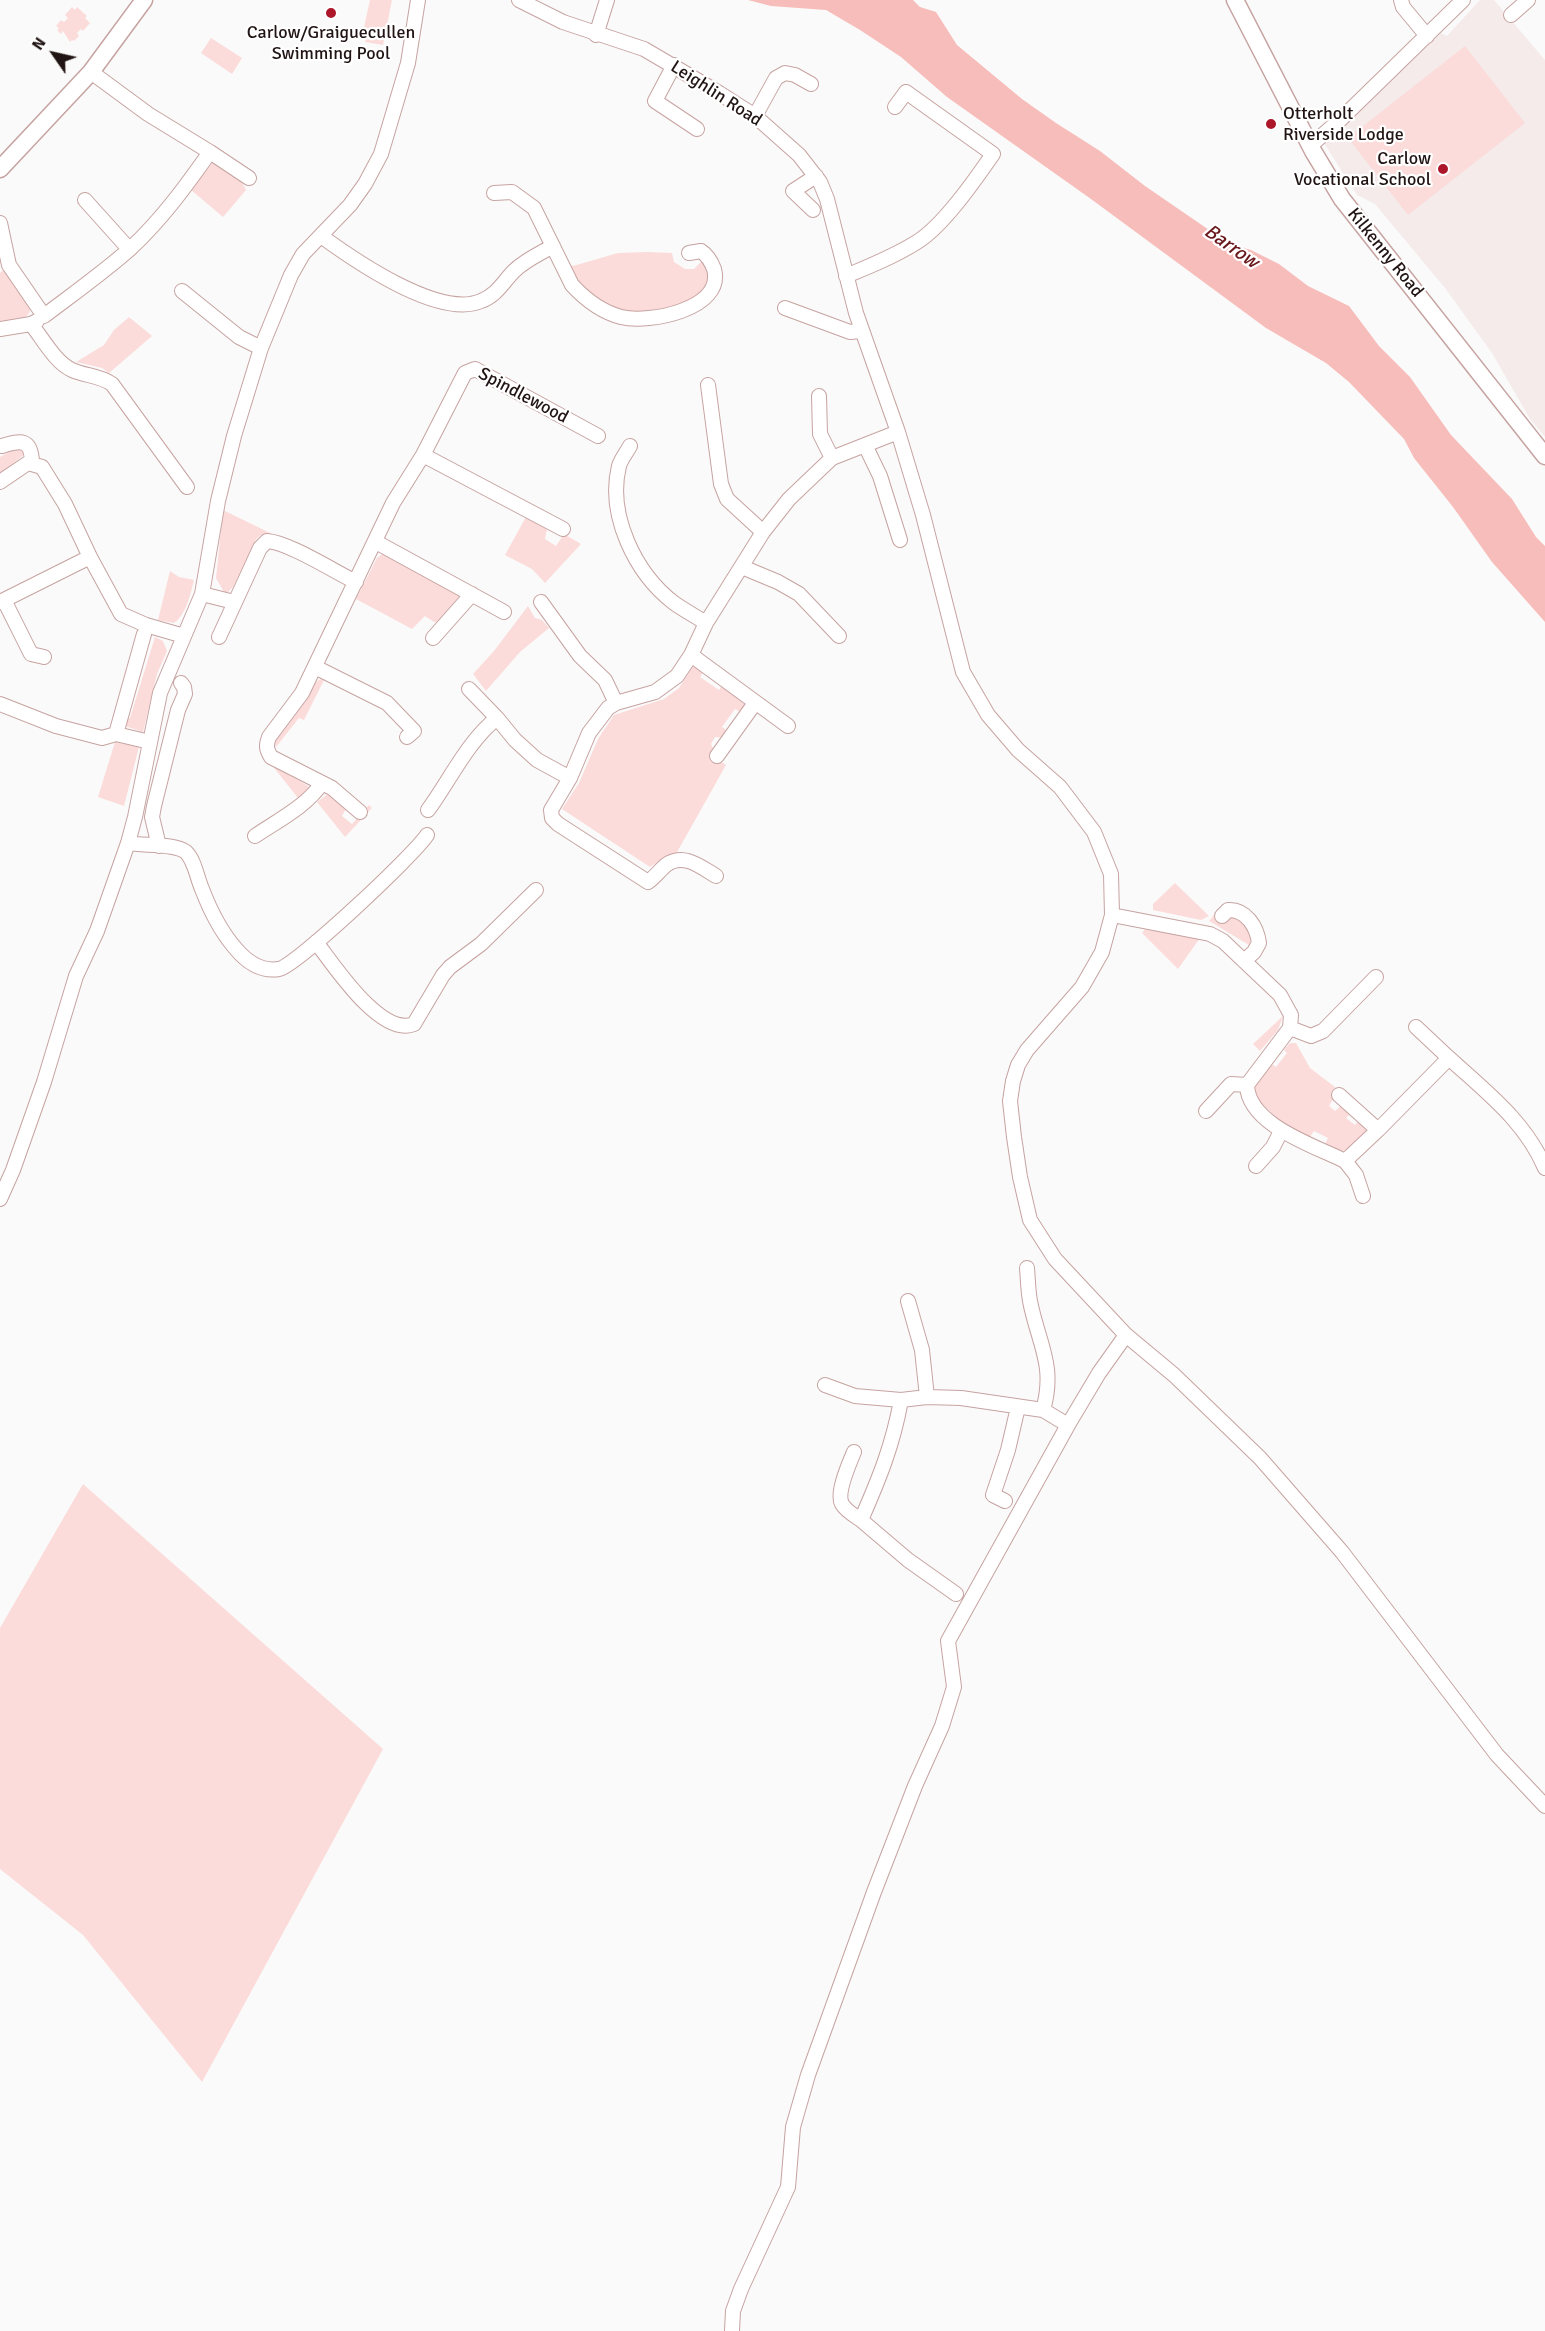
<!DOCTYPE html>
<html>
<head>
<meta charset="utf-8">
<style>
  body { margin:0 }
  #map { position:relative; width:1545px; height:2331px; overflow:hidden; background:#fafafa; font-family:Signika,sans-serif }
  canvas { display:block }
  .north { position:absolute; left:24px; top:24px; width:60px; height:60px; -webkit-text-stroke:4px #fff; paint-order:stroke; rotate:304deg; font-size:16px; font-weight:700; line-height:24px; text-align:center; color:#211514 }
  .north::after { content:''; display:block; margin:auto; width:21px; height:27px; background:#211514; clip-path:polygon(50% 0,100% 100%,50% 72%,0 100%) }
</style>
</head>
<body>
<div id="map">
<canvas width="1545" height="2331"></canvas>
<div class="north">N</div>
</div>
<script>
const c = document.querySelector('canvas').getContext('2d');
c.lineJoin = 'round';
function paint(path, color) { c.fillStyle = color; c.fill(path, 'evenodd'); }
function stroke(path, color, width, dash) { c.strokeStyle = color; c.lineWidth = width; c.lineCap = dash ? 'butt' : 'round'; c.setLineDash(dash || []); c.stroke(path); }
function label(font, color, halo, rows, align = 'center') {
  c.font = font + ' Signika,sans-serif'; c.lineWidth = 4.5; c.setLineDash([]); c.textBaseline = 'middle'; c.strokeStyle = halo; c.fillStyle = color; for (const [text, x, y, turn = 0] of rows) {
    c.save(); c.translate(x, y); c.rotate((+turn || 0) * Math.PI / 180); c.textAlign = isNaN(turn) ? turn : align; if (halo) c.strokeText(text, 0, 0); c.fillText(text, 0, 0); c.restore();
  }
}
paint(new Path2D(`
  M1480,0H1494L1545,60V437L1530,419L1492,353L1445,288L1375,204L1357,195L1324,143L1441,33L1447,36Z`), '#f4ebea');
paint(new Path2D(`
  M370,0H392L383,45L365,42L366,37L362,36Z
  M72,7L75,10L77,7L87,16L85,18L90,23L83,31L81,29L77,33L79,36L74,41L72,40L70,42L63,31L61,34L57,30L59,28L56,26L61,20L64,22L68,18L65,15Z
  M211,38L242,58L232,74L201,53Z
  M1465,46L1525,123L1408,215L1348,138Z
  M214,161L239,177L246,190L223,217L191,190Z
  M647,252L672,253L674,262L685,269H694L703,260C706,266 710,270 710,277C710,304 649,316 628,314C622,313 612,310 606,307C586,297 575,279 562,261L573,266L618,253Z
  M4,269L31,307L29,313L25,319L0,323V273Z
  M129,317L152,336L109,373L102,368L76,362L104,345L114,330Z
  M20,446L26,453L0,474V457Z
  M223,510L272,534L261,535L256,539L233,587L228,592H224L216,578Z
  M526,517L547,529L545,539L556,546L564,534L581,544L545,583L532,569L505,555Z
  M385,552L458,593L461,597L440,622H434L425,616L412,629L356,599L377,558Z
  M170,571L179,577L194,580C191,593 186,615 174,623L158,620Z
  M528,606L535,618L542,620L549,628L520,652L486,691L473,674L494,651Z
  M155,637L163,641L167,651L157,674L143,732L125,726L126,720L130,718Z
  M694,665L704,671L700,677L719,690L723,684L745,705L742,713L735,709L722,727L729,732L723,738L715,737L711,744L714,751L712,756L726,765L676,854L666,856L650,867L562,809L579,783L598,739L614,715L664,699L679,688Z
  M321,679L324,680L304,720L299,718L276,747L275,742L278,736L317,681Z
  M115,742L139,747L124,806L98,797Z
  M271,764C283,772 296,778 308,786V789L298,798Z
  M329,793L345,804L346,809L342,816L352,824L369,805L372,808L345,837L317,802Z
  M1175,883L1209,916L1201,920L1153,910V904Z
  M1235,914L1253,934L1249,945L1209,921L1214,915L1221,922Z
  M1146,928L1200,938L1178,969L1142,933Z
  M1283,1016L1278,1030L1260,1051L1253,1044Z
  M1290,1043H1296L1310,1068L1335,1087L1331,1093L1334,1097L1329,1106L1335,1111L1342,1105L1352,1112L1346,1118L1355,1125L1359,1120L1368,1129L1367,1132L1350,1148L1340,1152L1325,1144L1328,1138L1314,1131L1310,1137L1282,1123L1253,1095L1255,1084L1270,1063L1276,1067L1287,1053L1284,1050Z
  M83,1484L383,1749L202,2082L83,1935L0,1869V1628Z`), '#fbdcda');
paint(new Path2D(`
  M748,0H913L920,7L936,12L957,45L1022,99L1056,123L1100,151L1145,186L1228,243L1251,250L1279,264L1308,286L1349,306L1379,346L1410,377L1451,435L1512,499L1536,537L1545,546V622L1492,562L1453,507L1414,458L1404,439L1349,382L1326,363L1266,328L1091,199L947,97L901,57L860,30L826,10L771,6Z`), '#f7bdba');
const minor = new Path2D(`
  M519,0L563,22L644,49L719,93L755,116L799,155L820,182L827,199L856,313L898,432L923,515L963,672L988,715L1018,750L1060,787L1094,832L1111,874L1112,915L1102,952L1082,987L1027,1050L1018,1065L1013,1081L1010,1101L1014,1137L1020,1177L1030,1220L1055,1259L1126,1335L1174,1375L1260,1458L1342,1552L1497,1755L1545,1806
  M1401,0L1403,7L1427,36
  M1511,15L1528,0
  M596,35L607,0
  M674,65L655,101L697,129
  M755,116L776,78L785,73L795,75L811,84
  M1310,146L1341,119L1463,0
  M210,152L249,178
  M494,193L512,192L534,208L572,285C585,299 602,312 621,317C649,324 725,309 714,269C711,261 707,255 701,251L689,253
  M85,200L129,249
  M813,210L793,191L816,176
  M0,223L9,265L44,316C73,294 104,272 131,248C162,219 186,186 210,152L148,114L91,72
  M321,236C354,260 439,319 481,301C497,295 503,282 514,271C525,260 539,254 553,246
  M846,276C870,266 895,256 917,242C943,226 975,180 993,154L906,92L895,107
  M182,291L239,337L261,348
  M785,308L850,332L862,331
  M31,324C43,339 55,362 72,370C85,376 99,375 112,384L187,487
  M0,329L31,324L37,321
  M708,385L721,484L727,499L763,532
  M819,396L820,434L832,458
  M865,445L880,476L900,540
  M2,446C22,440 31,439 32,462
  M630,446C627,452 621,459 619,466C607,515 635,573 674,603C684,610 695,616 706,623
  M423,455L563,529
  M0,482L28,463L42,467L65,504L90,557L121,614L146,625L184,636
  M376,542L504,612
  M742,567L778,582L799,594L839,636
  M202,594L234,602
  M4,600L31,654L44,657
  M0,602L90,557
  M541,602L580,656L605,680L616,703
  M219,637L260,548L267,541C288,542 335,572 356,582
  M433,638L472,594
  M691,655L788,726
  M315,667L387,703L414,731L407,737
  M469,689L497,718L515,740L537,760L570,778
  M0,704L56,726L102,738L116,734L144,634
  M116,734L150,742
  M717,756L755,703
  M428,810C450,780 467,742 497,718
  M360,812L332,788L271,757C266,749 266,745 269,737L302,693L393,503L423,455L465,373L475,369L598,436
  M255,836C277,821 307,806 322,783
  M128,843C143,846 175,843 186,852C195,861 197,878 202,889C210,910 221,932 236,949C247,962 261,972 279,969C297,965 414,855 427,835
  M159,846L152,817L154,806L178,710L185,694L184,687L181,683
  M716,876C701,867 683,852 666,865C660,870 655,877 648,882L558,824L552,818L551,810L570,778L589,733L608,708L616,703L655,692L677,676L691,655L706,623L763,532L789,499L832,458L898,432
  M1112,915L1210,934L1223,941L1280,995L1291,1015L1290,1028L1247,1085C1248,1125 1315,1146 1345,1161L1378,1130L1449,1058C1486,1092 1525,1121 1545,1168
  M1222,916L1228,910C1246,909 1257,927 1259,943L1254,952L1244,961
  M316,942C333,964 381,1038 414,1024L443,975L450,967L481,944L536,890
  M1416,1027L1449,1058
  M1290,1028L1311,1036L1323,1031L1376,977
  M1339,1095L1378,1130
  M1206,1111L1231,1084L1247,1085
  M1345,1161L1356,1175L1363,1196
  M1256,1166L1273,1147L1281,1131
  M0,1199L13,1170L44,1082L76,976L97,931L128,843L135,817L160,693L202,594L218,501L234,436L261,348L291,275L303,254L350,205L365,184L381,154L408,63L418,0
  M1027,1268C1028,1279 1028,1290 1030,1301C1038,1343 1056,1365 1043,1410
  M908,1301L922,1350L927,1397
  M825,1385L855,1396L901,1400L927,1397L961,1398L1043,1410L1068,1425
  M901,1400C893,1445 879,1479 861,1520L908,1560L956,1594
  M854,1452C849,1464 836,1493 842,1504C846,1511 855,1516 861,1520
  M1005,1501L993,1495L1008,1450L1018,1407
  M732,2331L733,2311L741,2289L788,2187L793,2127L808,2075L874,1892L915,1786L942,1726L954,1687L948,1641L1068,1425L1099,1373L1126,1335`);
const major = new Path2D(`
  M1235,0L1313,151L1342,199L1545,456
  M0,169L91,72L144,0`);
stroke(minor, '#c6a3a1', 16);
stroke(major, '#c6a3a1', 19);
stroke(minor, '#fff', 14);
stroke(major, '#fff', 16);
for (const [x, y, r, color] of [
  [331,13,6,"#ac182a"],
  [1271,124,6,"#ac182a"],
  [1443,169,6,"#ac182a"]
]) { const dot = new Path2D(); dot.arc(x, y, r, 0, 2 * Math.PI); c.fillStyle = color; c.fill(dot); stroke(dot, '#fff', 2); }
label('18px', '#211514', '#fff', [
  ["Carlow/Graiguecullen",331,33],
  ["Swimming Pool",331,54],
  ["Otterholt",1283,114,"left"],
  ["Riverside Lodge",1283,135,"left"],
  ["Carlow",1431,159,"right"],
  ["Vocational School",1431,180,"right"]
]);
label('18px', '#211514', '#fff', [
  ["Leighlin Road",716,94,33],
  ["Kilkenny Road",1385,253,51],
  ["Spindlewood",523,396,28]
]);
label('italic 20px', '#69181c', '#fff', [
  ["Barrow",1231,247,35]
]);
</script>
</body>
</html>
